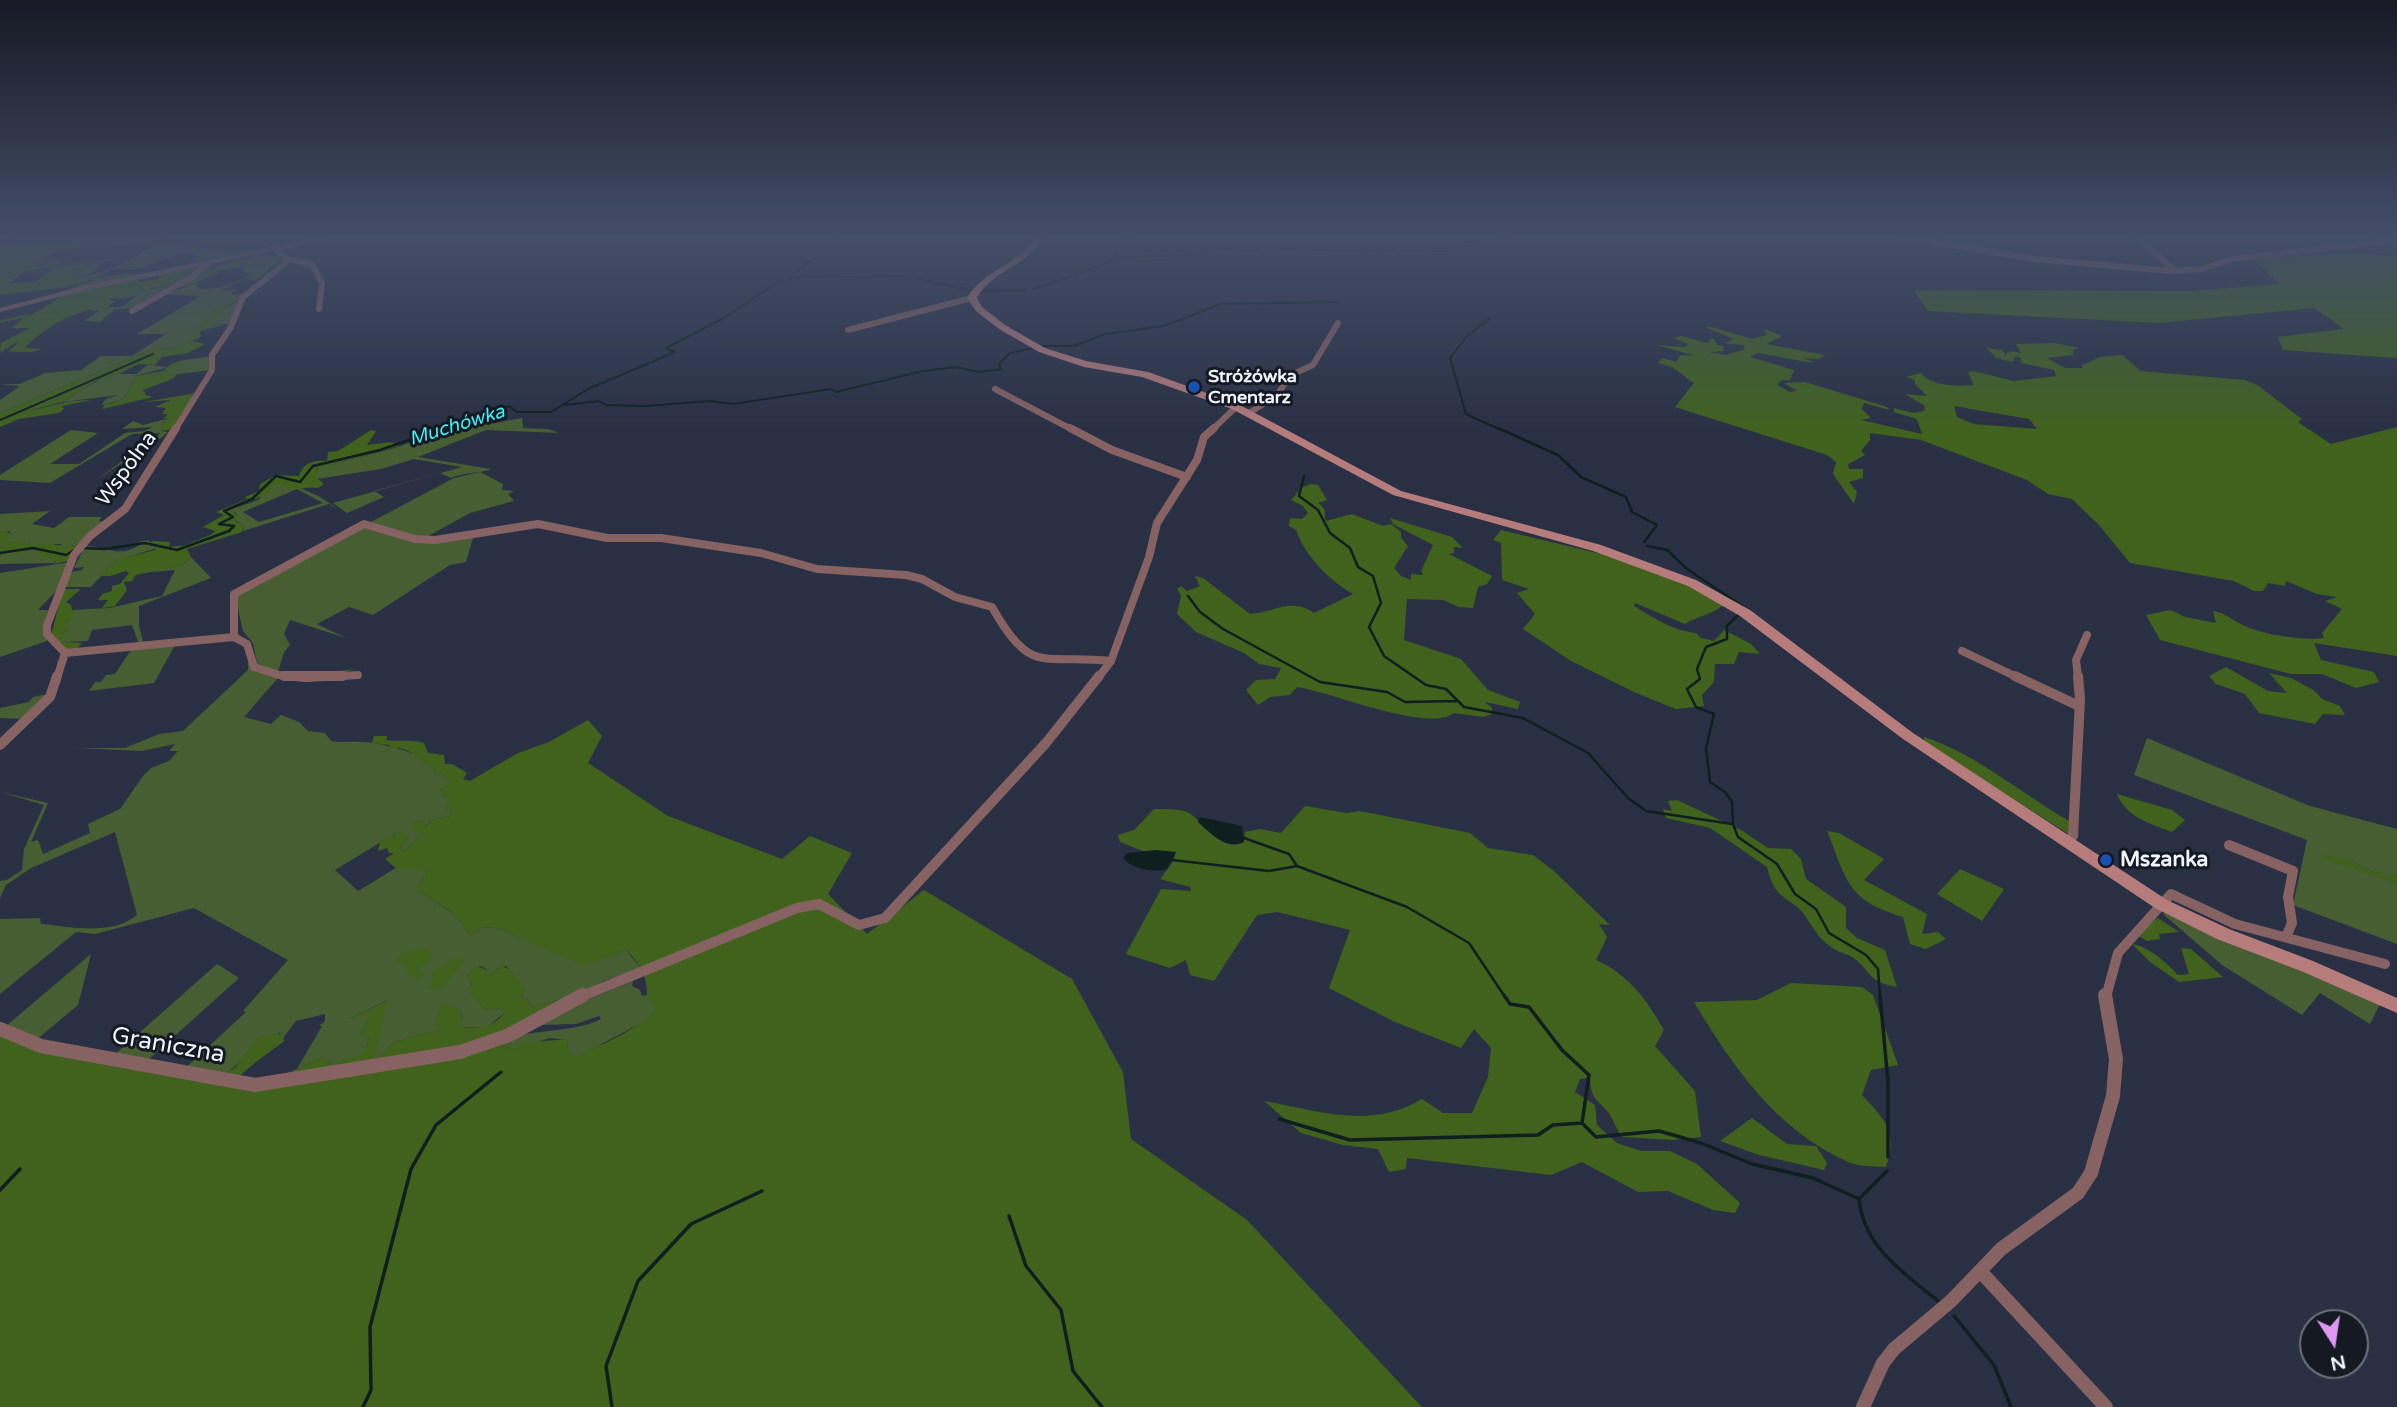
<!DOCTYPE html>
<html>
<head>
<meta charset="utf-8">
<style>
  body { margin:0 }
  #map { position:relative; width:2397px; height:1407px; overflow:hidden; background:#293044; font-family:"Varela Round",sans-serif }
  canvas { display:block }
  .north { position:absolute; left:2299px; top:1309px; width:70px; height:70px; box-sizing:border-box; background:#151921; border:2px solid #6c7179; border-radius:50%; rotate:168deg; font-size:19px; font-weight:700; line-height:28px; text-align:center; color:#eff4fe }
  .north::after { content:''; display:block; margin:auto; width:24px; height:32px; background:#de98f3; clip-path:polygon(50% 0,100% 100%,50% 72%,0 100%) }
</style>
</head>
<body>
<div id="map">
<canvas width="2397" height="1407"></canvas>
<div class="north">N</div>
</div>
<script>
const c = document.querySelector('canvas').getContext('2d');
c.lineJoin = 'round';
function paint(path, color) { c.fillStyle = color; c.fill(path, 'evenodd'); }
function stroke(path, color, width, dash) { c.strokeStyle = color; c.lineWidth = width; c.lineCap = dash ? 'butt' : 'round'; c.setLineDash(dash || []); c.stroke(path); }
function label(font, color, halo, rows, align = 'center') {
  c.font = font + ' "Varela Round",sans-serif'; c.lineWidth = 6; c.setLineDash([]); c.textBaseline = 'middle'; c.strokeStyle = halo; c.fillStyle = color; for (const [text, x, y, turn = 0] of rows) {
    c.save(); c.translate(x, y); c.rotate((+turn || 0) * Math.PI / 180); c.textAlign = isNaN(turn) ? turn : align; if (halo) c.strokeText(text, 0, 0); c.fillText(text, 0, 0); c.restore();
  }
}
paint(new Path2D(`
  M177,243L213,250H260L195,264L196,253C178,253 164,259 147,266C137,271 124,269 113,269L147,249Z
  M57,249L44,261L57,260L61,264L131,257L105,261L95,268L99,269L82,277L114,268L97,278L130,273L139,276L63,291L94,280L78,281L72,277L95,263C69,263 47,271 24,257L40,250Z
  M264,254L286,259L271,267L256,281L246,279L219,291L240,289L230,294H243C239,300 220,307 212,314L222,313V310L238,301L230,324L201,325L198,327L202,328L177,348L153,349L0,413V400L20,386L0,384H20L45,373L81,370L101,356H132L166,334H137L201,296L167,294L197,283L202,284L197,285L198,288C211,292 238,283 250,275L240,270L246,267L208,271L225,263Z
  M180,284L169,286L133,308L115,309L100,322L84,321L99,311L89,310L92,308L122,307L138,295L123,299L134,292Z
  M212,356L211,370L170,375L167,372L183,360Z
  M148,365L169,367L135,376C125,398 127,400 101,405L106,399L119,395L62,402C83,389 103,376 126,369L119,374H136Z
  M487,415L492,422L490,424L522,418L523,428L548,429L559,433L486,430L418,457L491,469C484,473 464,472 451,478L440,473L374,491L384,497L347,513L333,503L462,467L414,459L381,469L317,479L315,476L318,468L395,448Z
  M170,418L161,423L166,424L160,431L168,432L161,438L96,480L161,433L132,434L50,483L0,480V475L71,430L98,433L50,464H79L125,433L144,431L153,427L122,429L133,421L143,425Z
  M480,472L503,484L502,490L514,491L508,494L514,501L470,513L423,539L369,523L454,478Z
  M278,483C301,487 322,495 338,510L329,504L243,531L244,526L235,520L237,514L230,510L258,500L269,486ZM297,489L323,503L259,522L243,512Z
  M50,511L32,524L54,528L69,517H102L99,520L104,524L79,544L63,548L61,544H21L25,541H14L7,548L0,547V542L11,534L9,531L0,533V514Z
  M369,526L416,540L473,538L466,562L450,565L373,615L349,607L317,624L346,638L290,620L284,634L290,645L284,652L278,672L310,675L354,669C324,682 284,681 257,663L253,643L243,631L236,599L238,595L363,527Z
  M148,540L157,548L115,561L91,587H65L71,572L82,570L84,567L74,568L85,546C105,545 122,561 143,542H138Z
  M34,549L57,559L54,563L0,564V556C13,549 21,553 34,549Z
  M191,557L211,578L139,606V626L143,642L232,635L139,644L132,625L92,630L88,641L65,642L60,634L69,629L65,625L70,619L67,617L73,610L109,608L162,596L175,570L139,573L183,565Z
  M71,562L58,589L38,610H48L43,625L47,641L0,657V573Z
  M232,639C251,641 247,653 253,668L278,678L244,717L271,724L281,715L299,722L308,731L325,733L331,741C341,743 350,741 360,742C378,742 408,750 422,758L420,760L433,767L435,775L442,773L451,782L441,789L443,796L450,795L445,809L451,810L450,816L432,820L424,827L423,820L411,824L416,833L424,832L404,851L400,849L409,835L394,834L391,839L381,842L335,870L358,891L399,866L429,871L418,885V891L453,913L470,934L478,932L481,927L497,928L585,965L626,950L641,968L604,981L562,1004V999L531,1007L527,999L521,997L525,989L506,966L498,968L488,976L485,973L489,970L481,966L473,968L468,974L472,987L469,990L485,1010L500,1008L504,1013L486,1028L460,1027L463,1020L460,1011L442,1003L435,1025L441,1030L394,1042L377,1061H372L386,1001L349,1019L370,1014L361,1035L369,1037L364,1055L344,1060L336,1067L337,1070L330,1071L334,1064L322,1057L297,1069L322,1026H319L325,1021V1014L296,1021L283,1038L280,1033C247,1037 251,1058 226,1073V1077L183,1070L246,1012L243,1011L288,960L194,908L95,934L76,932L0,994V919L40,918L41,924C71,927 112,936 137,915L115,832L31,868L6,885L0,898V881L7,880L22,870L24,849L44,805L0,792L48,803L31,842L38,840L43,854L90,833L88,824L120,809L143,776L151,768L169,761L178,751H169L175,744L142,751L76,748H125L159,734L183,731L248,670C248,663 249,653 246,648C240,634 189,644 175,645L154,683L89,691L95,682H101L106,675L115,674L133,647Z
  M48,694L28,719L0,718V708L29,702L33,697Z
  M2147,738L2310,806L2397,829V876L2371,871L2348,859L2321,857L2397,883V944L2293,905L2307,840L2134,775Z
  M2166,911L2381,1002L2370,1024L2320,993L2302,1015L2222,965L2163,914Z
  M91,954L78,1005L36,1040L6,1026Z
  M217,964L239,978L147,1061L113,1056Z
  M633,981L632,986L640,990L642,996L647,995L657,1008L645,1021L575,1058L568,1050L567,1040L550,1038L514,1049L496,1044C513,1029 574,1034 601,1019L599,1016L576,1024L540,1025L555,1013Z`), '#475e33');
paint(new Path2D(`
  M45,236H158L177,243L153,249L150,244H142L40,250L25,257L38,265L55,266L26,271L10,283L36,282L56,266L94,263L72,277L78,281L93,279L68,287L0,295V243L16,238Z
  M2339,253L2397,256V358L2283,350L2278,337L2344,329L2314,308L2159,323L1928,311L1914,290L2190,291L2279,284L2253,259Z
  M217,264L187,281L211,268L209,271H221L187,287H168L173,285L149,288L152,289L145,293L144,289L123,299L112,298L108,300L116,301L109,305L108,308H112L100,312L105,308C77,308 42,329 25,348L41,349C32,354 18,351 8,352L18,343L16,342L0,353L1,343L30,328H11L25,317L0,323L1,320L29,314L28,317L66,294L138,278L139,282L159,279V273Z
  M233,299H239L222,310L221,315L210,324L224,325L200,331L201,337L191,341L205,344L188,353L162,357L155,365L139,364L110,378L96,381L62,402L20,413L71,401L92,400L62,406L64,409L59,413L19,419L0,427V413L153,349L177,348L201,328L198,326L220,305Z
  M1708,326L1752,339L1767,335L1763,328L1782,336L1767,344L1825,355L1819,359L1802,358L1815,362H1808L1758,353L1750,357L1794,370L1790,380H1782L1777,385L1790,392L1797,391L1784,383L1805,382L1887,407L1890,410L1864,403L1862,409L1871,418L1861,420L1922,434L1917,419L1894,412V408L1913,413L1924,411L1925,406L1905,394L1927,396L1915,384V380L1906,377L1921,373C1930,386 1959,387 1974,385L1968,373L1973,371L2014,381L2056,376L2054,370L2021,363V358L2015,356L2013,362L1996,358L1987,348L2003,350L2005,355L2010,351L2021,353L2016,344L2055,343L2079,348L2073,350V355L2047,358L2065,368H2083L2082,365L2100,357L2122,355L2141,371L2245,380L2257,385L2302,419L2298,422L2331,444L2397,427V656L2314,643L2321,660L2374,672L2379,682L2356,688L2322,674H2291L2160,640L2146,615L2171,610L2185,617L2216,623L2213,611C2224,613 2228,617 2237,622C2256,634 2302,641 2324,638L2322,633L2342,609L2325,601L2337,597L2317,594L2286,581L2285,586L2268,583L2263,591H2254L2234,581L2130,563L2099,525L2072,499L2048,494L2027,480L1921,440L1870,433V440L1861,451L1865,455L1848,464L1849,469H1863V478L1849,482L1857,492L1854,504L1833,474L1836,462L1827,455L1675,407L1694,383L1672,367L1658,363L1662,358L1676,362L1681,355L1696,356L1656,345L1685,347L1688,344L1674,338L1681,336L1707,343L1713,338L1717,345L1723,346L1724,351L1709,352L1726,355L1745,349L1743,345L1724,343L1734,339L1707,328ZM1954,406L2029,419L2037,429L1974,424L1957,417Z
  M183,360L168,372L177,375L172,379L143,390L146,395L153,397L103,409L104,405C128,400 126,396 135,376L163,371L171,364Z
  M196,393L174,429L160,431L165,425L160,424L169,419L164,418L168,414H162L166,408L155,407L171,400L144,402Z
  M371,430L376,431L367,445L391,442L399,446L316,469L319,472L316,477L324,484L318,488C306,486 303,490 295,489C285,486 281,482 270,486L272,491L231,510L239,517L235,521L244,526L242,532L187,549L191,557L183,565L136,575L132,581L124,582L127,590L115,606L102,608L108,600H98L102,594L112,591V586L120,584L129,573L126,571L110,576H101L116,560L155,550L156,548L149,544L152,541L170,542L169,547L186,545L212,534L215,531L203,527L224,515L216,512L247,499L245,497L259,491L260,484L276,475L299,476C302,463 315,460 327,461L328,452L338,451Z
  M1311,484L1318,485L1327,500L1318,503C1329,511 1323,513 1326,521L1352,514L1383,526L1391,524L1401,532V538L1408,546L1394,568L1401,576L1411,580V574L1423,575L1421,571L1433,545L1393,524L1390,518L1452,537L1463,548L1454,547V553L1449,554L1492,576L1487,584L1478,587L1473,608L1459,607L1443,600L1407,599L1404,640L1461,659L1488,690L1520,702L1518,709L1485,702L1492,708V714L1483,717L1454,713C1427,733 1332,692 1297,687L1290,695L1270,697L1258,705L1246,690L1256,680L1275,679L1281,668L1259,664L1244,653L1196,632L1177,614L1181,595L1177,589L1181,586L1187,591L1200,586L1195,576L1203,578L1250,614C1275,612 1291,597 1314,613L1353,594C1330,581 1305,556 1296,530L1289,526L1290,518L1302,519L1308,513L1303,506L1291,500L1301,488Z
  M1501,530L1618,558L1698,587L1724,604C1715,614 1697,616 1685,624L1635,603L1634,606C1654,618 1673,631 1696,633L1701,638L1714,641L1724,630L1751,644L1760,654L1739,652L1734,664H1715L1714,682L1702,695L1704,706L1676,709L1634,692L1571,661L1523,629L1535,614L1517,593L1529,589L1502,580L1501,543L1493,540Z
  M5,531L11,534L4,542L25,540L23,544L56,543L54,545H63V548L79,544L71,560L55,564L56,559H48L34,549L16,554L15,550L0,556V547L7,548L0,542V533Z
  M63,589H81L66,602L71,605L73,614L66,625L69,629L60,634H67L63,638L65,642L82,643L77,649L65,650L51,635Z
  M2226,667L2268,691L2287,693L2269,673L2291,678L2315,691L2322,699L2340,706L2345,715L2323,714L2315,724L2259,713L2245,694L2216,684L2209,676Z
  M588,720L602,736L588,763L668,816L782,859L810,836L852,853L828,894L867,934L924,890L1072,979L1123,1072L1131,1139L1247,1220L1422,1407H0V1033L204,1079L278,1078L322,1057L334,1064L329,1074L377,1060L394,1042L440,1030L435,1025L442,1002L460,1011L463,1020L461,1027C478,1029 493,1028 504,1013L500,1008L485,1010L468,990L472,986L468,974C474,963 480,968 489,970L486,973L488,976L501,966L509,969C514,977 521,980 525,989L521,997L527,999L531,1007L562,999L496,1044L514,1049L521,1042C538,1041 550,1041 567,1039L568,1050L575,1057C603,1043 636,1032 657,1008L647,998C648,978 641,964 626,950L585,966L497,928L481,927L478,932L470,934L452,912L418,891V885L429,871L396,868L385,859L394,853H389L387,848L378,851L380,842L400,832L409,835L400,849L404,851L423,833H416L410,824L423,820L425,827L432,820L450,816L451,810H445L449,795L443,796L441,788L450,782L442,773L435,775L433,767L427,766C419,759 406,744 391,749L389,745L372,743L374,736H387L386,740C399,742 411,739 424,743L428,753L444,755L445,764H452L467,773L463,779L470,781L518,753L549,742Z
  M1924,737C1975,753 2023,795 2071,822L2070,835L1924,742Z
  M2117,794L2172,810L2185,820L2172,832C2150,824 2125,816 2117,794Z
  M1677,800L1741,830L1768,848L1791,849L1801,859L1806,879L1846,907V928L1857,938L1885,950L1897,987C1867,981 1874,975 1854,958C1848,954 1840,953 1834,949C1820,941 1814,929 1806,917C1792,895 1776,905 1767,867L1710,828L1666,818L1663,809L1672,811L1668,801Z
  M1305,806L1347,813L1360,811L1470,833L1488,848L1533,855L1554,871L1610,925L1599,924L1607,937L1596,960C1628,974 1647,1000 1664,1030L1655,1046L1695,1091L1701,1137L1673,1140L1622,1137C1617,1130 1613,1119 1608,1112C1596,1098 1591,1099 1590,1078L1580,1079L1575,1092L1595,1105L1597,1125L1617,1143L1641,1151H1670L1697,1164L1740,1203L1735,1213L1713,1210L1668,1191L1638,1192L1582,1162L1551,1175L1407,1158L1406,1169L1389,1172L1378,1149L1343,1145L1301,1133L1264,1101C1320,1111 1370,1130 1422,1099L1443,1113H1472L1488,1077L1491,1048L1474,1029L1461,1048L1395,1022L1329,988L1350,930L1277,912L1257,915L1214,981L1190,975L1186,960L1170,968L1126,954L1161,889L1191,891L1190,887L1160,879L1173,862L1176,852L1143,851L1120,842L1118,835L1134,830L1154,809C1165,809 1184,808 1192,815C1207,827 1223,853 1244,842L1245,832L1260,829L1281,833Z
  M1827,831L1839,833L1884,859L1864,880L1927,914L1922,934L1938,932L1946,939L1926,949L1910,944L1903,917C1846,900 1847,880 1827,831Z
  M2324,855L2348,859L2371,871L2397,876V883L2321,858Z
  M1960,869L2004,889L1982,921L1937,894Z
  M2158,918L2179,932L2159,934L2160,939L2147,941L2139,936L2144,926Z
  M2132,944C2148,946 2167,963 2178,975L2189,974L2181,948L2191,949L2223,977L2179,982L2150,962Z
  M423,948L429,949L432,954L428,963L419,968L418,971L425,975L417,981L414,976H407L404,965L396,961L400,954Z
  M456,957H461L464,963L442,988L427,990L432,980L431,973Z
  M1791,983L1862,987L1873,995L1898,1065L1871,1070L1862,1095C1885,1119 1898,1133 1886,1167C1874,1166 1859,1167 1848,1162C1775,1129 1734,1068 1694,1002L1757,1000Z
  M387,1001L374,1059L336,1068L344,1059C362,1056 365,1056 369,1037L361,1036L369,1015L349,1019Z
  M275,1033L283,1035L284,1041C270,1052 253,1063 240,1076L225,1073L235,1068L257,1038Z
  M1752,1118L1787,1144L1816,1146L1827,1163L1824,1170L1759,1155L1720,1141Z`), '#40621d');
paint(new Path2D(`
  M1200,817L1242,826L1244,842C1226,850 1210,833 1198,822Z
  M1156,850L1176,852L1167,869C1154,873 1131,869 1123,858L1127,853Z`), '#0f1e1f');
stroke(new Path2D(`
  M1268,249L1394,250
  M1402,250L1444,251L1524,236
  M1113,260L1119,242L1137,236
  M1081,272L1120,258L1198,254L1220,249L1260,250
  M791,276L828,247L833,236
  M1034,289L1078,274
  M979,292L1025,290
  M1489,319L1467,336L1450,358L1466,414L1501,430
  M1040,346H1074L1105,334L1164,326L1221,304L1338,302
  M565,405L599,401L606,405L645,406L710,401L733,404L831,389L836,392L923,371L956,367L979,372L1001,369L999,364L1010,353L1034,348
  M0,420L153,354
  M439,430L509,406L517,412H551L588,389L675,352L666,348L724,318L778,282L796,277L906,276L973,291`), '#0f1e1f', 2);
stroke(new Path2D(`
  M1498,428L1558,455L1581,477L1626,497L1632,512L1657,525L1644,542
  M1304,476L1299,496L1318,510L1330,533L1350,548L1358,567L1373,576L1381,603L1369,627L1384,656L1426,685L1446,689L1464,707L1523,718L1588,753L1628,798L1646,811L1732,824
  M1647,546L1667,550L1687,569L1748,610
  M82,548L105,549L145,543L177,550L229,531L234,526L219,524L233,517L224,511L252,499L276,476L300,482L313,466L380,450L444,428
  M0,553L33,548L66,555L76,549
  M1188,596L1200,612L1223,629L1320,682L1387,692L1405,702L1458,701
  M1739,614L1727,626V639L1706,647L1697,669L1700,679L1687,689L1696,707L1714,714L1706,748L1710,782L1725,792L1732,802L1733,824L1738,837L1777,864L1795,894L1816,909L1829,933L1866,955L1878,969L1880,997
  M1244,838L1289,854L1297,866
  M1172,860L1269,871L1297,866L1407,907L1469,943L1505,997`), '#0f1e1f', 2.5);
stroke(new Path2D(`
  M1504,995L1510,1004L1529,1007L1562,1050L1589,1075L1582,1123L1596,1137L1659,1131L1701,1143L1752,1164L1813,1178L1859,1199
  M1880,995L1888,1082V1157
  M1279,1119L1350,1140L1538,1135L1553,1125L1582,1123
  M1887,1171L1859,1199C1864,1248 1903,1272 1938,1301
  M0,1190L20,1169
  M1009,1216L1026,1266L1061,1310L1073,1371L1102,1407
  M1954,1316L1994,1365L2011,1407
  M363,1407L371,1390L370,1327L411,1169L436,1125L501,1072
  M612,1407L606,1366L638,1281L691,1224L762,1191`), '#0f1e1f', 3.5);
stroke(new Path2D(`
  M1899,236L2035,259L2171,271L2202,269L2232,259L2397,240
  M2136,236L2175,271
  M288,259L312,264L322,283L319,309
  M132,311L192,277L207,264
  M848,330L972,298
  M995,389L1073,430
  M1249,413L1276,396L1291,375L1313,365L1338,323
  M175,430L212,370V355L231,327L243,297L287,262L288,259L277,251
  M1212,430L1236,407`), '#866262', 6);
stroke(new Path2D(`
  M1070,428L1112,450L1187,477
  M234,637V594L364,524L415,539L435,540L538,524L607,538H661L761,553L817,569L906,575L922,579L955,597L992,607C1032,678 1043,653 1111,661
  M1962,651L2019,678
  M65,653L234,637L247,644L254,667L279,675L304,678
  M57,678L65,653L47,634V625L74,555L90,536L125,509L176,428
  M307,678L358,675
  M1098,678L1111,661L1149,557L1157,523L1197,460L1204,437L1214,428
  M2078,678L2076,660L2087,635`), '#866262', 8);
stroke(new Path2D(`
  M284,676H343
  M2015,676L2079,706
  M0,745L50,697L57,676
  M2069,840L2073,836L2080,700L2078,676
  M2229,845L2293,871L2288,897L2292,923L2286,937
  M580,997L797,908L819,904L859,925L885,918L1046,743L1099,676
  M2106,997L2118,953L2171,894L2235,924L2385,964`), '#866262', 10);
stroke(new Path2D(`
  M0,1029L41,1046L255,1085L460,1052L509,1035L583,995
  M1980,1271L2106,1407
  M1863,1407L1883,1363L1894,1349L1951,1301L2001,1249L2078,1193L2091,1173L2113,1096L2116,1059L2105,995`), '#866262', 14);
paint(new Path2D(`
  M323,236H337L293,247L83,291L0,312V308L83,286Z`), '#866262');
paint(new Path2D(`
  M1036,236H1044C1029,266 992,270 977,298L982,307L1005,325L1045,348L1086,361L1148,372L1240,405L1401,491L1601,545L1696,580L1750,610L1913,733L2167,900L2229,929L2313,961L2397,998V1013L2301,971L2217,939L2155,908L1903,739L1740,616L1688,586L1593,551L1393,495L1232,409L1142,377L1084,367L1039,352L999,329L976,311L967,298C984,269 1020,265 1036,236Z`), '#b67c7c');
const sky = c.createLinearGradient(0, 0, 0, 433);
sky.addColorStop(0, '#171a25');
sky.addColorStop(0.55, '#434e67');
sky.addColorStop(1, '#434e6700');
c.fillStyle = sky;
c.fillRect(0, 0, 2397, 433);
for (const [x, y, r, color] of [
  [1194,387,7,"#1a4fb4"],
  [2106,860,7,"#1a4fb4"]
]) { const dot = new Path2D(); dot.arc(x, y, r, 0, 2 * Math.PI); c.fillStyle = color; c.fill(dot); stroke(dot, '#151921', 2.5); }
label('bold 18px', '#eff4fe', '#151921', [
  ["Stróżówka",1208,377],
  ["Cmentarz",1208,398]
], 'left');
label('italic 19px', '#42f0f7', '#151921', [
  ["Muchówka",457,426,-17]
]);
label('21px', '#eff4fe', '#151921', [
  ["Wspólna",127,469,-54]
]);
label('bold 21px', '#eff4fe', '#151921', [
  ["Mszanka",2120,860]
], 'left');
label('24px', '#eff4fe', '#151921', [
  ["Graniczna",168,1046,10]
]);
</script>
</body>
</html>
